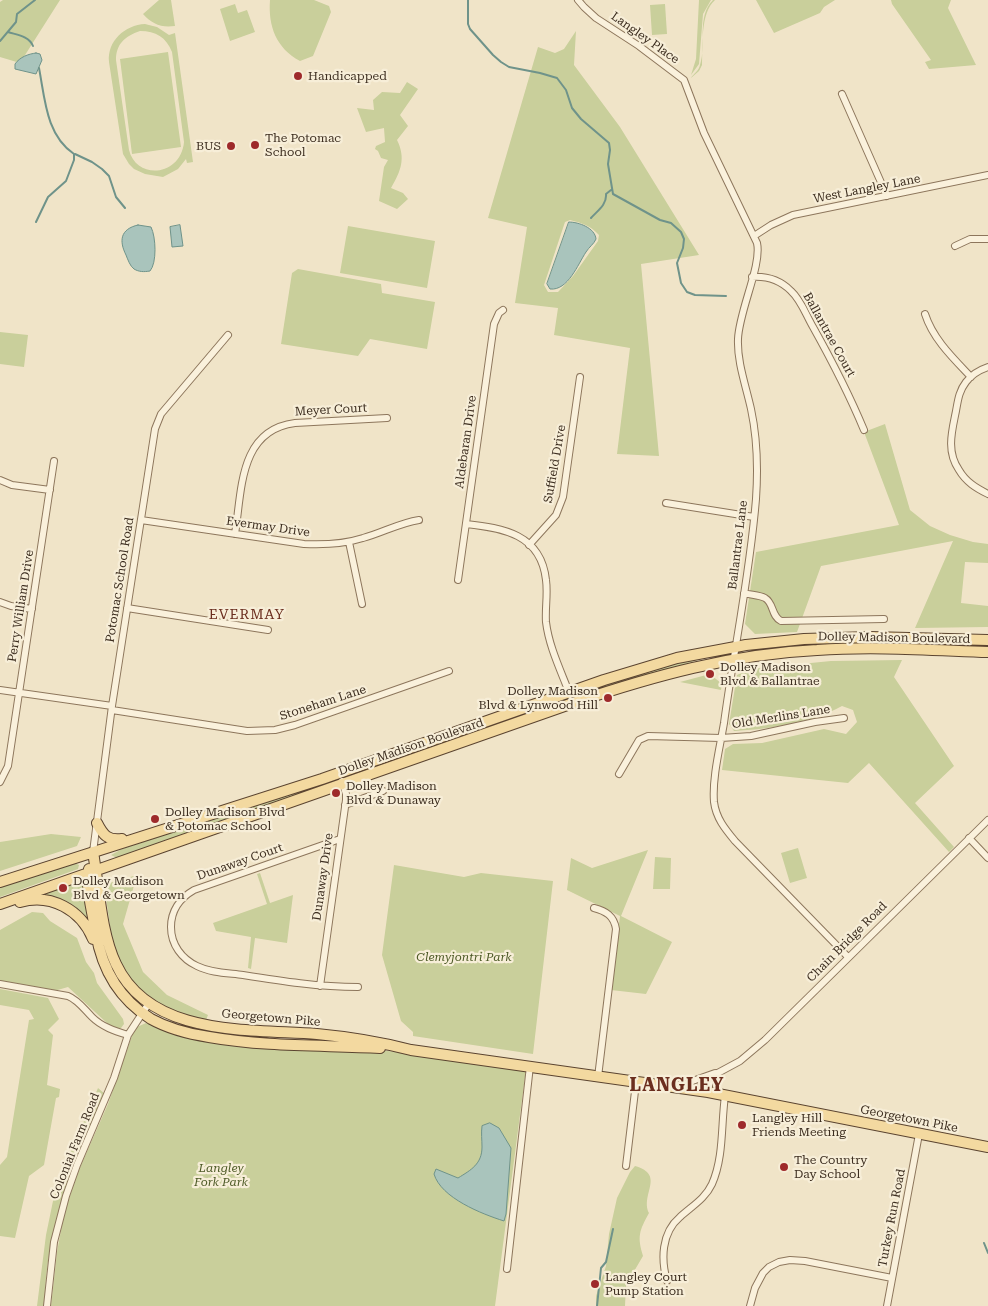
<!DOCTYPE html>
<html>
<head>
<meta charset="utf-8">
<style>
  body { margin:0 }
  canvas { display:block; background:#f0e4c8 }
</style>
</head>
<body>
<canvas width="988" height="1306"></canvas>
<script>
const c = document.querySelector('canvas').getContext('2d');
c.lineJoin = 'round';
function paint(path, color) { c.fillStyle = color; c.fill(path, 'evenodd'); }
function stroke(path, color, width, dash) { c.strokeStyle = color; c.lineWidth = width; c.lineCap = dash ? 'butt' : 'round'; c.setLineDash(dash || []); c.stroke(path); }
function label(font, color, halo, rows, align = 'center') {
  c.font = font + ' "Roboto Serif",serif'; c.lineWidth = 4.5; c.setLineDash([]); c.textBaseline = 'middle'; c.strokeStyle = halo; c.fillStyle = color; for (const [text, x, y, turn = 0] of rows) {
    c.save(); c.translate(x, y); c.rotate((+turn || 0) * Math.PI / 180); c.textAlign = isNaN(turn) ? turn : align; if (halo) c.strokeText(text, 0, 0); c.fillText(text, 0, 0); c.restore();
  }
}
paint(new Path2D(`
  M3,0H60L20,63L0,57V2Z
  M159,0H171L175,26C161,28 152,24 143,14Z
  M270,0H314L329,6L331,12L313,56L300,61C276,48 268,26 270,0Z
  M699,0H711L703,14L699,64L691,75L696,59Z
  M713,0H715C700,13 703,46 702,65L699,71L691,78C693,74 699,71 700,65C707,44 696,17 713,0Z
  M756,0H835L824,7L820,13L774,33Z
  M891,0H951L948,8L976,65L929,69L925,62L931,60L892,4Z
  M235,4L238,13L247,10L255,32L230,41L220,9Z
  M665,4L667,34L652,35L650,5Z
  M145,24L157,27L169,35L175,33L193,162L187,163L186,159L178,169L163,177L145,174L134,169L129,164L123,154L109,62C107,41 125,25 145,24ZM140,31C156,31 166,37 172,52L184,142C181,176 137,181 129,150L116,60C116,44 125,36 140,31Z
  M576,31L574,65L620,127L699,255L641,264L659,456L617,454L630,348L554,335L558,308L515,303L527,227L488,218L538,47L555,53L564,49ZM570,220C582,223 591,226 599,235L598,241L573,276L558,292H548L544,285L565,222Z
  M168,52L181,147L132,154L120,59Z
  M407,82L418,89L400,115L408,126L397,140C406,158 401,171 391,188L403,193L408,199L397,209L379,201L384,167L388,160L381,158L378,151L375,149L376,146L385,142L384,128L366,132L357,108L374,110L373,100L382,92L400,93Z
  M348,226L435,241L427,288L340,273Z
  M298,269L381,284L382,293L435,302L427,349L370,339L358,356L281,344L292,273Z
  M0,332L28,335L24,367L0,364Z
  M885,424L910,510L930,526L950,535L973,542L988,544V563L965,562L961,603L988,606V627L915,628L953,541L821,566L797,632L755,634L745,624L756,552L899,525L864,432Z
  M725,654L707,657L597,692L582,693V691L701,656Z
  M902,660L894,677L954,766L915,803L954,847L949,852L869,763L848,783L722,770L725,749L733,744L762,743L824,729L846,734L857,722L853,710L842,706C812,723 769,729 734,731L729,724L737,675L750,669L831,661Z
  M710,674L722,684L721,690L680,682Z
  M540,708L498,725L348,777V775Z
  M330,781L329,785L121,857H115L111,855L122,849L164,835L237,808Z
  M51,834L81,837L77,846L0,871V842Z
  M798,848L807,878L790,883L781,853Z
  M648,850L621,916L672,942L646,994L611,990L620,916L567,890L571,858L592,868Z
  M655,857L671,858L670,889H653Z
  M75,863L79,865L78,869L0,897V885Z
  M394,865L464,877L481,873L553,881L533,1054L413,1036V1032L401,1021L382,955Z
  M260,873L270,903L293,895L287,943L255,938L251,969L248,968L251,937L216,931L213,923L267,904L257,874Z
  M137,875L123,924L143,972L167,995L208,1015L206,1020H200L156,1004L126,976L112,940L105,891L106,884Z
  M86,877L94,936L89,924L40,895Z
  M32,912L43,913L50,921L77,938L86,962L94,973L97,983L123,1019L124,1024L121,1028L116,1029L108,1024L68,987L54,991L0,983V930Z
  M0,989L48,998L59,1019L48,1030L53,1035L47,1085L60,1089L59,1097L56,1098L44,1165L29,1176L15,1238L0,1236V1165L7,1157L29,1020L34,1019L29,1010L0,1005Z
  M146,1023L182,1034L380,1050L526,1069L495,1306H51L57,1252L64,1214L78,1172L108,1104L133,1033L137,1027Z
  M98,1088L105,1094C76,1162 44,1230 45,1306H37L46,1235L53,1201L67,1161Z
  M635,1166C666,1175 640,1194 649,1213C639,1231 637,1237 643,1256L626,1285L625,1306H596V1296L606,1266L609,1234L617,1198L630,1172Z`), '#c9cf9b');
const water = new Path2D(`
  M36,53L40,54L42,60L36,74L15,69V64C20,57 28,54 36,53Z
  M569,222C579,222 595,228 596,239C594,244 589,247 586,252C578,264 568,291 550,289L547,284Z
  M138,225L151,227C156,237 157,263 150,271C144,272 139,272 134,269C130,266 128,260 126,255C119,241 120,229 138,225Z
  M180,225L183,246L172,247L170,227Z
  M490,1123L499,1128L511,1148L506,1214L504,1221C482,1214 441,1198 434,1174L436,1169L458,1178C471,1170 482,1164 482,1147C482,1140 481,1133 482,1126Z`);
paint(water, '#a9c4bc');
stroke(water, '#6f938a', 1);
stroke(new Path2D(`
  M468,0V24L470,29L493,55L501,62L509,67L540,73L557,78L566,90L572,108L581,119L609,143L610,150L608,164L613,194L660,220L671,223L681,232L684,239L683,248L677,263L681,283L687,292L695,295L726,296
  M8,32C17,35 29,36 33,46
  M0,41L16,22L17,14L35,0
  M75,154L92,162L102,169L109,176L116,197L125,208
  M591,218C597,211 607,205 606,194L611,190
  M36,222L48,197L66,181L74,160V154C46,135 45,99 39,68
  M984,1243L988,1253
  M597,1306L601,1268L606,1262L613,1229`), '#6f938a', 2);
const street = new Path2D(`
  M578,0L584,7L596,18L639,46L684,80L704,133L757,243C762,265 739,311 738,339C737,362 746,386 751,409C757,437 758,470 756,499C750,574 734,649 724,723C720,747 712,778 714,802C716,818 725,829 735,841L848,957
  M842,94L887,196
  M754,236L771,225L793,215L988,175
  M955,246L970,239H988
  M752,277C767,276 780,280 791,291C801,300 806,315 813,327C832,361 849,394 864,430
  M925,314C933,339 953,358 971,377
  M988,367C979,370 972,374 966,382C959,391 958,400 956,411C952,431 946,451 959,470C966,482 976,488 988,494
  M0,480L12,485L50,490
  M666,503L754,517
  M141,520L304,544C324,545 344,544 363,538C382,533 399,523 419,520
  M466,524C503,528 541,534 546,580C548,594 545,608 546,622C549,647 561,671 570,695
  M235,534C242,490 239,430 295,423L387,418
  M349,542L362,604
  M529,545L556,515L563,497L580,377
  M458,580L494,324L499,313L503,310
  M744,593C750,595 759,595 765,598C774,603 771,616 781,621L884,619
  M0,602L11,606L32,609
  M127,608L268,630
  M0,690L112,706
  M112,710L247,731L275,730L295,725L449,671
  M619,774L639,740L648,736L721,738L751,736L815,722L844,718
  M0,782L8,766L54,461
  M345,805L383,791
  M969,838L988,858
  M340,839L194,890C180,898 171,911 171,927C171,945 182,959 197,966C211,973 228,973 243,975C281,981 319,987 358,987
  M93,852L112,706L155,429L161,414L228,335
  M594,908C606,911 614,916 616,929L598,1077
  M0,984L68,996C78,1000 84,1009 92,1017C102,1027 115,1031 128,1035
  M320,986L346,800V794L342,781
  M682,1089L684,1084L715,1073
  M708,1092L710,1080L714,1075L740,1061L765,1040L988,820
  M626,1166L636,1083
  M507,1269L530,1066
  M667,1281C661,1260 661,1233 680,1217C692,1206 705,1199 712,1184C724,1157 721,1124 725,1096
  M47,1306L54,1242L66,1196L77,1165L114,1078L128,1035L149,1003
  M750,1306L755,1288L763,1273L769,1267L779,1262L790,1260L805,1261L892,1278
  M887,1306L919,1134`);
const primary = new Path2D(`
  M97,823C103,835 108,841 122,839
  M93,852C99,887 101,933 116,964C150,1037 249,1029 317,1034C349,1037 380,1042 411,1050L708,1092L988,1147
  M89,869C85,886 93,915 96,933C102,969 119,999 151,1019C169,1029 189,1034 209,1037C266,1047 323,1045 380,1048
  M0,882L322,779L604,680L677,658L746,645L804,639L870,637L988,640
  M20,902C51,893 81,910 93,939
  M0,904L573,703C653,676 732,654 817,650C874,646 931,650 988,652`);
stroke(street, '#8d765c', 8);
stroke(primary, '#5b4430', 12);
stroke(street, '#faf1dc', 6);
stroke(primary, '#f3d9a0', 10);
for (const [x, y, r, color] of [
  [298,76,5,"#9e2a2b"],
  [255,145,5,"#9e2a2b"],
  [231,146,5,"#9e2a2b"],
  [710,674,5,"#9e2a2b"],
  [608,698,5,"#9e2a2b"],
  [336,793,5,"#9e2a2b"],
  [155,819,5,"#9e2a2b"],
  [63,888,5,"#9e2a2b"],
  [742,1125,5,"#9e2a2b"],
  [784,1167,5,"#9e2a2b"],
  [595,1284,5,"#9e2a2b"]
]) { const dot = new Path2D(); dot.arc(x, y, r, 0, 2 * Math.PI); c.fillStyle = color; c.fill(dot); stroke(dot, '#f7eed8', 2); }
label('12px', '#3d2e20', '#f7eed8', [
  ["Langley Place",645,38,35],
  ["West Langley Lane",867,189,-11],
  ["Ballantrae Court",829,335,61],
  ["Meyer Court",331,410,-3],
  ["Aldebaran Drive",466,442,-82],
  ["Suffield Drive",555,464,-80],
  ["Evermay Drive",268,527,8],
  ["Ballantrae Lane",738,545,-83],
  ["Potomac School Road",120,580,-81],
  ["Perry William Drive",21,606,-81],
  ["Dolley Madison Boulevard",894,638,1],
  ["Stoneham Lane",323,703,-18],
  ["Old Merlins Lane",781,717,-9],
  ["Dolley Madison Boulevard",411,747,-19],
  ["Dunaway Court",240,862,-19],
  ["Dunaway Drive",323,877,-82],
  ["Chain Bridge Road",847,942,-45],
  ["Georgetown Pike",271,1018,5],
  ["Georgetown Pike",909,1119,11],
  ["Colonial Farm Road",75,1146,-68],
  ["Turkey Run Road",892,1218,-79]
]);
label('12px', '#3d2e20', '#f7eed8', [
  ["Handicapped",308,76],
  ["The Potomac",265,138],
  ["School",265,152],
  ["BUS",221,146,"right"],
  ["Dolley Madison",720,667],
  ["Blvd & Ballantrae",720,681],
  ["Dolley Madison",598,691,"right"],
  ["Blvd & Lynwood Hill",598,705,"right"],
  ["Dolley Madison",346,786],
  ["Blvd & Dunaway",346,800],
  ["Dolley Madison Blvd",165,812],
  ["& Potomac School",165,826],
  ["Dolley Madison",73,881],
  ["Blvd & Georgetown",73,895],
  ["Langley Hill",752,1118],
  ["Friends Meeting",752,1132],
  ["The Country",794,1160],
  ["Day School",794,1174],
  ["Langley Court",605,1277],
  ["Pump Station",605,1291]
], 'left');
label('italic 12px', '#4d5a26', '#f7eed8', [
  ["Clemyjontri Park",464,957],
  ["Langley",221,1168],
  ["Fork Park",221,1182]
]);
c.letterSpacing = '1px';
label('14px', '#6b2e1e', '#f7eed8', [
  ["EVERMAY",247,615]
]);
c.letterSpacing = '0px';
c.letterSpacing = '1px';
label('bold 18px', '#6b2e1e', '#f7eed8', [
  ["LANGLEY",677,1086]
]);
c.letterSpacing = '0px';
</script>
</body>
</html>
